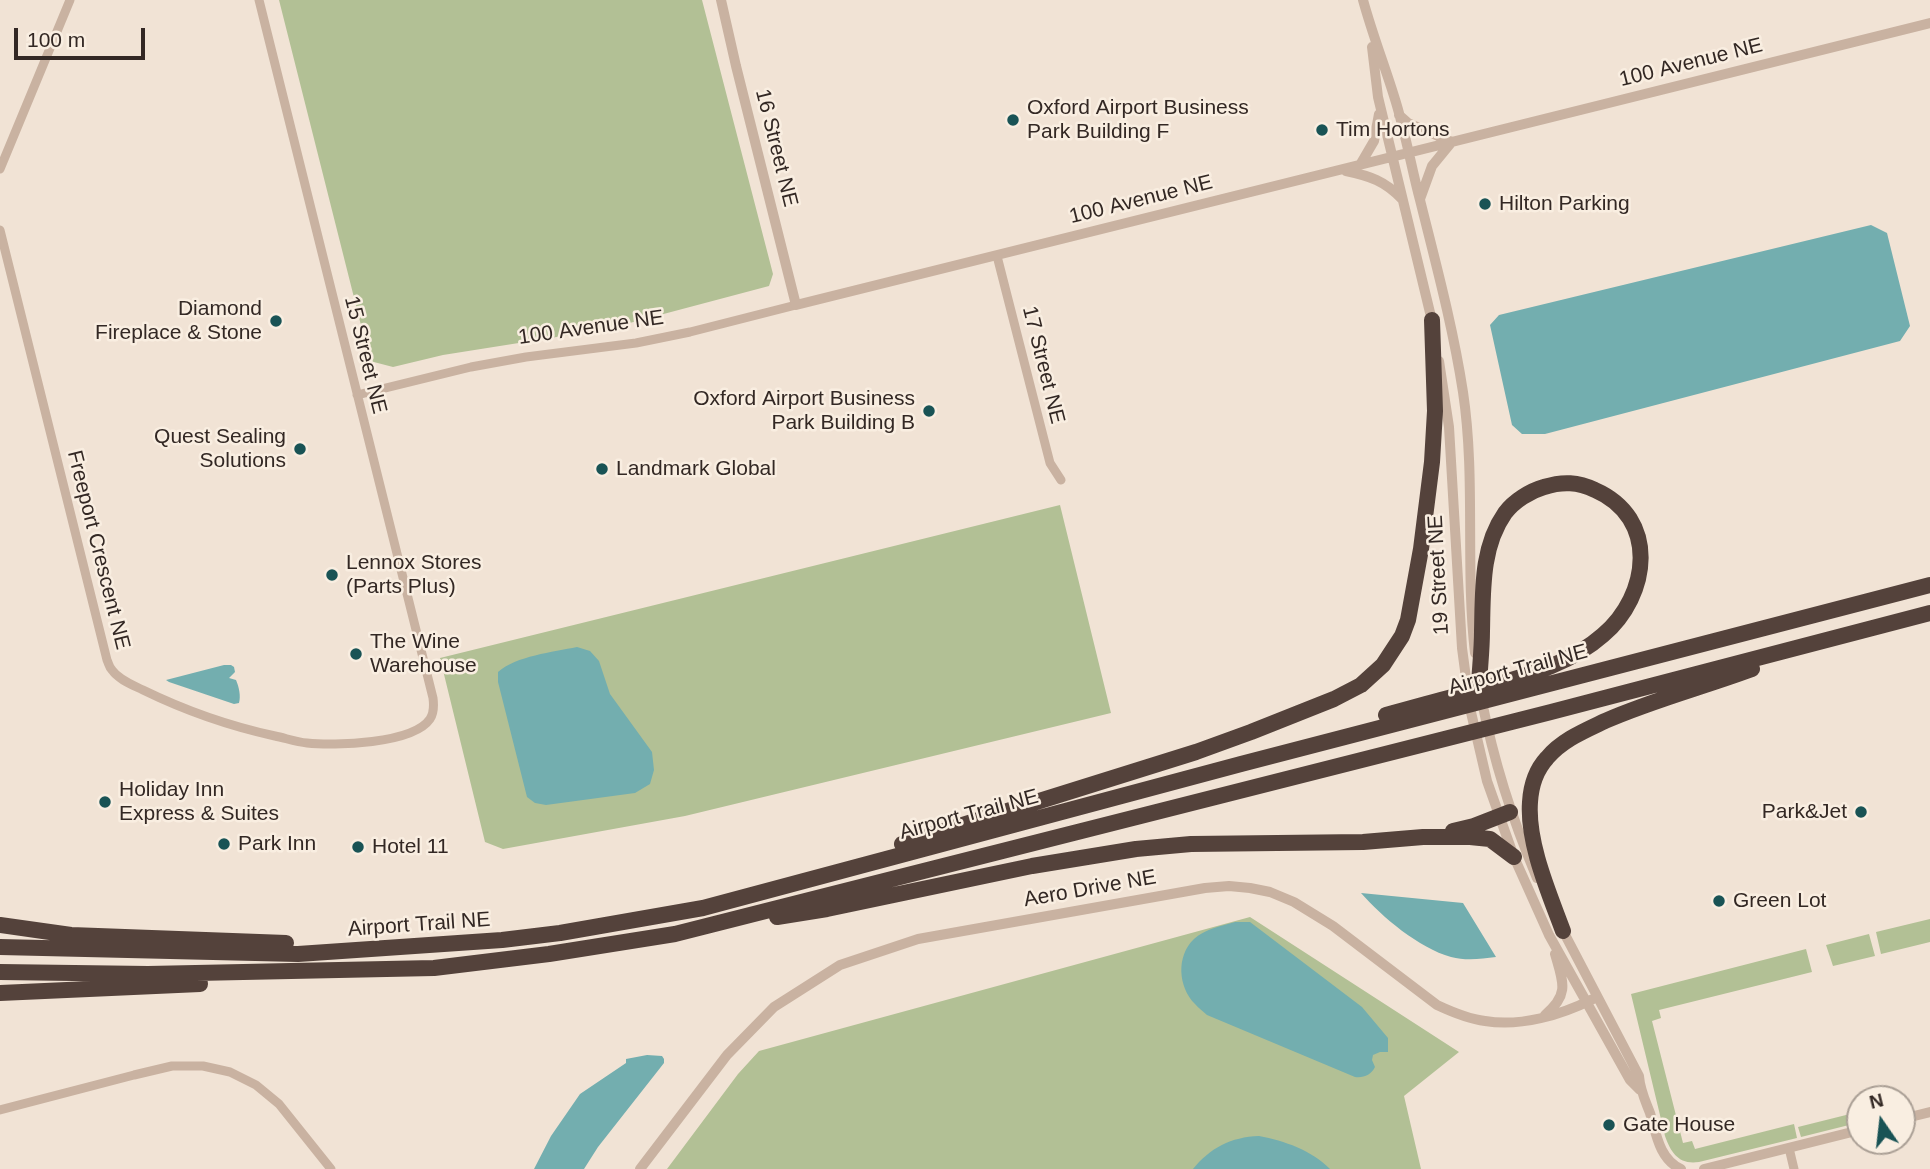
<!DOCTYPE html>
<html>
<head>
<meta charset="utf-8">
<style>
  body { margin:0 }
  #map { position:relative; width:1930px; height:1169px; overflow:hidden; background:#f1e3d5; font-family:Arial,sans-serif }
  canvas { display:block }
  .north { position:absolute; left:1846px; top:1085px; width:70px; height:70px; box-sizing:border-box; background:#f9eee1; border:2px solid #aa9f95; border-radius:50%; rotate:346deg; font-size:19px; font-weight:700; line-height:28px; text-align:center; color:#332824 }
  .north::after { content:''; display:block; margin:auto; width:24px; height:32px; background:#195355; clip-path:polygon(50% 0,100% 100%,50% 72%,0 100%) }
  .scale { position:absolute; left:14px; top:28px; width:131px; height:32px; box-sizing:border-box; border:4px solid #332824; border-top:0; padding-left:9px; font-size:21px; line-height:24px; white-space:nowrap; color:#332824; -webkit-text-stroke:5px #f9eee1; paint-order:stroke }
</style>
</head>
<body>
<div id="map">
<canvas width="1930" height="1169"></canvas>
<div class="north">N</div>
<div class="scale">100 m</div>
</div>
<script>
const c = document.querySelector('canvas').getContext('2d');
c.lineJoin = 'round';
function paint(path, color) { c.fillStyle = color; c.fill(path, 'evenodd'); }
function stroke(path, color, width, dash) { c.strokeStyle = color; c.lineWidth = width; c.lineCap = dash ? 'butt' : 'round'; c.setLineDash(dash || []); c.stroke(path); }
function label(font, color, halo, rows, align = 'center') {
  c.font = font + ' Arial,sans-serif'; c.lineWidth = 5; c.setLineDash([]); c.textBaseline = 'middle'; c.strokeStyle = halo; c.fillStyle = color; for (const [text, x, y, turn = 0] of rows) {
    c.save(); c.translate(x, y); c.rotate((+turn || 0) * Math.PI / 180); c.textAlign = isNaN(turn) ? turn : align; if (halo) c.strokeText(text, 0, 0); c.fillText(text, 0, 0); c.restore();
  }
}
paint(new Path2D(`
  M279,0H702L773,274L769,286L607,329L443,355L393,367L370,361Z
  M1060,505L1111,713L685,816L503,849L485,842L440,658Z
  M1250,917L1459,1052L1404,1096L1421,1169H667L738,1074L759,1051Z
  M1930,919V942L1881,954L1876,932Z
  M1869,934L1875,956L1833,966L1826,945Z
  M1806,949L1812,972L1659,1010L1661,1018L1652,1021L1683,1143L1692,1141L1695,1149L1794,1124L1797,1138L1699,1162C1679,1165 1671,1153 1665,1136L1631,994Z
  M1850,1114L1852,1115L1853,1120L1849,1125L1801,1137L1798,1127Z`), '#b2c095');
paint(new Path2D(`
  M1871,225L1887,233L1910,326L1900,341L1545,434H1522L1512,425L1490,325L1499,315Z
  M577,647L590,651L599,661L610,694L652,752L654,770L650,784L635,793L546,805L535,803L527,797L498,682V672C516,656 553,652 577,647Z
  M224,665H231L234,667L235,672L229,678L236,680C239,687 241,696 239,703L234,704L169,682L166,680Z
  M1361,893L1463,903L1496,957C1481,959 1466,961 1451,957C1419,948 1382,917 1361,893Z
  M1235,922H1250L1362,1007L1388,1038V1052H1380L1373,1055L1372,1060L1375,1067C1371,1075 1364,1078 1355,1077L1207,1015C1203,1011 1198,1008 1195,1004C1178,987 1176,956 1194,939C1205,929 1221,926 1235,922Z
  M647,1055L662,1056L664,1059V1063L598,1147L584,1169H534L551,1136L580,1094L626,1063V1059Z
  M1259,1136C1285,1141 1311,1150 1330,1169H1193C1210,1148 1231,1137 1259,1136Z`), '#73aeaf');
stroke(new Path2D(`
  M0,169L70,0
  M0,230L107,660C109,664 109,667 112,670C119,680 133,685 143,690C186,711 229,726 275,736C285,738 296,742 307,743C334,746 413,744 430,719C434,713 434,706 433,698L259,0
  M997,256L1050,463L1061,480
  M357,395L471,367L526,357L636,343L690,332L796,305
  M0,1110L134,1075L172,1066H203L230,1072L256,1085L279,1104L331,1169
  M1789,1148L1794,1169`), '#c9b2a1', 9);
stroke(new Path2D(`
  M721,0L736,66L796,305L1930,23
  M1363,0C1372,33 1384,64 1394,96C1405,130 1411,166 1420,200C1436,264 1453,327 1463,392C1476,479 1465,566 1475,653
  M1372,47L1378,97L1433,325
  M1399,115L1408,123L1452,142
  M1360,165L1374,141L1379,114
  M1346,171C1370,176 1385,181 1402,199
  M1420,199L1432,166L1450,144
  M1439,361L1449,427L1462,648L1470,708L1487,781L1514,857L1549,935L1630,1080L1640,1090
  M1481,697C1494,762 1511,816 1537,878
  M1561,927L1639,1076C1640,1090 1645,1100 1650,1113C1656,1133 1659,1159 1681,1169
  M1545,1015C1570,994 1563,982 1555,954
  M1902,1119L1930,1112
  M640,1169L727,1055L774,1007L840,965L918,939L1205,888L1229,886L1250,888L1270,892L1294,902L1333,926L1437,1005C1452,1012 1468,1019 1485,1021C1521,1027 1561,1015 1593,999
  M1704,1169L1860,1130`), '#c9b2a1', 10);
stroke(new Path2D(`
  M1386,715C1416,707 1447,698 1478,690C1521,677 1568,666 1603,635C1650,595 1659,518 1595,490C1578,482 1563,481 1544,487C1530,491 1514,501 1505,513C1481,547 1483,591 1482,631C1482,649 1480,666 1479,684
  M1453,831L1474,826L1510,812
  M902,844L1196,752L1251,732L1334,699L1361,685L1383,665L1402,636L1408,620L1421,549L1432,462L1435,411L1432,320
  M777,917L827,909L1032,866L1136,849L1191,844L1363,842L1423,837H1470L1490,839L1514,857
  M0,925L71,935L286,943
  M1563,931C1549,893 1527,843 1530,802C1531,786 1536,770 1547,758C1562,740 1584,731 1605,721C1653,700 1703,687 1752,669
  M0,947L298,954L502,940L560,933L703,908L1241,764L1930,585
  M0,972L148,974L434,968L549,954L675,934L1551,712L1930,613
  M0,993L200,984`), '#54423b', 16);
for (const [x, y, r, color] of [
  [1013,120,7,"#195355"],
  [1322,130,7,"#195355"],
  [1485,204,7,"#195355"],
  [276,321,7,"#195355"],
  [929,411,7,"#195355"],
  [300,449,7,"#195355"],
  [602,469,7,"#195355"],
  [332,575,7,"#195355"],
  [356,654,7,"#195355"],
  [105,802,7,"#195355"],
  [1861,812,7,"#195355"],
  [224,844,7,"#195355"],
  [358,847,7,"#195355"],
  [1719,901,7,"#195355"],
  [1609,1125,7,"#195355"]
]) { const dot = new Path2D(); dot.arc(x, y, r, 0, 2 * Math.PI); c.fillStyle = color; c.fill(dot); stroke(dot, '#f9eee1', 2.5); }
label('21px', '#332824', '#f9eee1', [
  ["100 Avenue NE",1691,63,-14],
  ["16 Street NE",776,148,76],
  ["100 Avenue NE",1141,200,-14],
  ["100 Avenue NE",591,328,-8],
  ["15 Street NE",365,355,76],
  ["17 Street NE",1043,365,76],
  ["Freeport Crescent NE",98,550,76],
  ["19 Street NE",1439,575,-93],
  ["Airport Trail NE",1518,670,-15],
  ["Airport Trail NE",969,815,-15],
  ["Aero Drive NE",1090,889,-10],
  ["Airport Trail NE",419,925,-4]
]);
label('21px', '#332824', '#f9eee1', [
  ["Oxford Airport Business",1027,108],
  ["Park Building F",1027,132],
  ["Tim Hortons",1336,130],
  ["Hilton Parking",1499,204],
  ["Diamond",262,309,"right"],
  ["Fireplace & Stone",262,333,"right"],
  ["Oxford Airport Business",915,399,"right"],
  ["Park Building B",915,423,"right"],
  ["Quest Sealing",286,437,"right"],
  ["Solutions",286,461,"right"],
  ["Landmark Global",616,469],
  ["Lennox Stores",346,563],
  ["(Parts Plus)",346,587],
  ["The Wine",370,642],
  ["Warehouse",370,666],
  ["Holiday Inn",119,790],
  ["Express & Suites",119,814],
  ["Park&Jet",1847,812,"right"],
  ["Park Inn",238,844],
  ["Hotel 11",372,847],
  ["Green Lot",1733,901],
  ["Gate House",1623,1125]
], 'left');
</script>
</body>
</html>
